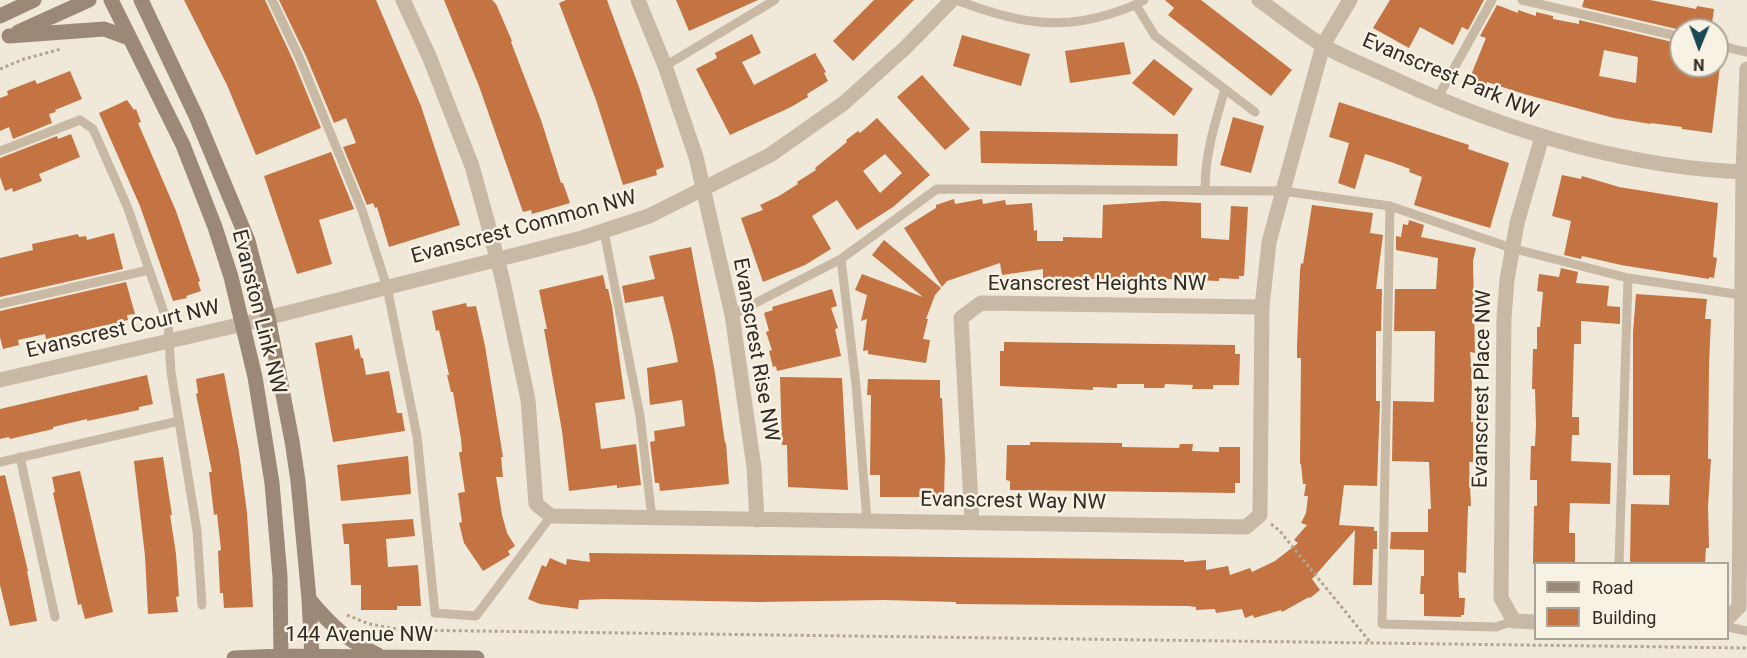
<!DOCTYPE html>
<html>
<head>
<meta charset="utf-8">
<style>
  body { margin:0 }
  #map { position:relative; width:1747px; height:658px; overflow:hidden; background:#f0e8d8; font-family:Roboto,sans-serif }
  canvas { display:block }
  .legend { position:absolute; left:1534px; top:562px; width:195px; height:78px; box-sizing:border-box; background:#f8f2e4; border:2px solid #a9a398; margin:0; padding:8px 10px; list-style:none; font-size:18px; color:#332c26 }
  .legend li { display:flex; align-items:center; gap:12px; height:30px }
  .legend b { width:30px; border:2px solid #a9a398 }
  .north { position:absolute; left:1669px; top:18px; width:60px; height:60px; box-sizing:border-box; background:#f8f2e4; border:2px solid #a9a398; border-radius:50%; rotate:181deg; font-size:16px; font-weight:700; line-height:24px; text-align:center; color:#332c26 }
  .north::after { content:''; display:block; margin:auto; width:21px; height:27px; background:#1c4854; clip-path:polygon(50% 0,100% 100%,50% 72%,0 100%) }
</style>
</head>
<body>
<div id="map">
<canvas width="1747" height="658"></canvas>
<ul class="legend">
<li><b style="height:8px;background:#9b8876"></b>Road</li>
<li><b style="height:16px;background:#c47342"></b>Building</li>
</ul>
<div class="north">N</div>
</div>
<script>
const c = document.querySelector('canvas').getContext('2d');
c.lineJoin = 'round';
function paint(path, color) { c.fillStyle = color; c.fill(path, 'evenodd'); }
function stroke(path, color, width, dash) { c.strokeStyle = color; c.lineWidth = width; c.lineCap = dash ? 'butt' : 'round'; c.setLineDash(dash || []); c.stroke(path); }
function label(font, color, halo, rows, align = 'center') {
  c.font = font + ' Roboto,sans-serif'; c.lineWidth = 5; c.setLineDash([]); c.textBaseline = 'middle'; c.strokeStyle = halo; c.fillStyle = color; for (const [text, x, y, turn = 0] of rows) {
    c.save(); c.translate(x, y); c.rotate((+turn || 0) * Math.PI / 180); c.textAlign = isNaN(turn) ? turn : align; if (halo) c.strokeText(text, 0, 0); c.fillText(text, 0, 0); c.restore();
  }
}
paint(new Path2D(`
  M184,0H265L294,62L321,128L256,155L227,85Z
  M279,0H376L421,106L460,225L389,247L377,207L375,208L373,203L367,205L343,147L356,143L346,118L334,123L306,56Z
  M444,0H492L496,4L512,41L511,42L541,120L561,183H563L570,203L532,214L531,210L523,212L479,86Z
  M566,0H607L639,87L664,167L656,170L657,175L623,185L596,100L559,3Z
  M676,0H758L689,31Z
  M874,0H914L853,61L833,41Z
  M1165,0H1201L1292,70L1271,96L1168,15L1174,8Z
  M1390,0H1484L1468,30L1462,27L1453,45L1420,27L1409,48L1373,28Z
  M1584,0H1650L1696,9L1697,6L1714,9L1711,30L1681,25V30L1582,7Z
  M1497,5L1518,13V10L1536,16V12L1553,16V19L1579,24V20L1681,44V66H1720L1712,133L1682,129V127L1651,123V124L1614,118L1524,94L1487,82L1486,86L1469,80L1486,38L1480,36ZM1604,50L1638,57L1636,83L1599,76Z
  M752,34L761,53L742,62L754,85L815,53L826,72L824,73L828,81L807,94L808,97L791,107L730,135L696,69L717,58L715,53Z
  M962,35L1030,54L1021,86L953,66Z
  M1124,42L1131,74L1070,83L1065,51Z
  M1154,59L1193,89L1174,116L1132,83Z
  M70,71L82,99L55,110L56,112L49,114L52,123L13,139L9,127L0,131V98L8,95L7,91L35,80L37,84Z
  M922,75L970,129L945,150L897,97Z
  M127,100L134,110L136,109L141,122L138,123L176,211L200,281L198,282L201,291L186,296L187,298L173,301L140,206L99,113Z
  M1339,102L1469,145L1468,149L1509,163L1490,228L1414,205L1422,177L1409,172L1410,169L1394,163L1365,154L1355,189L1338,183L1349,143L1329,137Z
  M1233,117L1264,126L1251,173L1220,165Z
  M877,118L930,175L893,207L857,230L837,200L812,216L831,249L805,265L763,282L741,218L763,210L760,205L779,196L798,184L797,182L816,170L815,168L847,142L846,140L858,131L860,133ZM885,154L902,173L880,193L863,171Z
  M980,131L1178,134L1177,166L981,163Z
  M71,134L80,157L39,174L42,181L13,192L12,188L5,191L0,177V158L57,136L58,139Z
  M331,152L354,209L319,220L332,264L297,274L264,176Z
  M1562,175L1581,179L1582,176L1619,187L1718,203L1713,257L1717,258L1714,278L1709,277V279L1621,265L1582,256L1581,259L1564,255L1571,221L1552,216Z
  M954,199L955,204L982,199L983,204L1005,200L1006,205L1032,203L1034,231L1037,230V241H1063V237L1102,238L1103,205L1164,201L1201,203V238L1229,240L1231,206L1248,207L1244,276H1239V279L1219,278V281L1142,278V280L1043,278V269L1002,275L1000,263L947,281L942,287L904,228L936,208V205Z
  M1312,205L1373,213L1370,233L1383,235L1376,289H1382L1381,331H1376V401H1380L1377,486L1344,485L1339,525L1374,527V531H1377V549H1373L1372,585H1353L1355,530L1312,579L1320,590L1310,598L1309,597L1282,612L1281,610L1254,618L1253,615L1245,618L1242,609L1216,613L1215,609L1196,610V607L1188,606L956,604V602L885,600L758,602L606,599L579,600L578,609L540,604L528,599L542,565L546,567L550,558L566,565L567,559L590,562L589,553L1125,559L1184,560V562L1206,560V570L1228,566L1230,575L1250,568L1252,572L1275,561L1298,543L1294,540L1307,525L1301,523L1306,513L1308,496H1304L1306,484H1303L1301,464H1300L1301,358H1297V345L1300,271L1301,263L1303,264Z
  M1409,220L1424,225L1421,237L1476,248L1473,261L1475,353L1470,352L1472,375L1471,422H1473V462H1469L1471,506H1468L1466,573L1458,572L1459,598H1465L1464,615H1461V617L1424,616V594H1420L1421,576H1424V550L1390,549L1391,532H1428V509H1431L1429,462L1392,461L1393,401L1434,402V400L1435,331H1394L1395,289H1436L1438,258L1396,250V236L1401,237L1403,224L1408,225Z
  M114,233L123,269L0,297V258L33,250L32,244L78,234L79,237L86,236L87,240Z
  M884,240L941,288L935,295L926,319H928L923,339L930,340L926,363L868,354V350L863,351L867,319L861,321L867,295L855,290L862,274L923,297L872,255Z
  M691,247L715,373L725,443H726L729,484L660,491L659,483H655L650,442L655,441L654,431L685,426L682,400L650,405L647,368L678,362L673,336L663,296L625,303L622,286L655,279L649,256Z
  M1561,268L1578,272L1576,283L1609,286L1607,306L1620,307V324L1581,321V344H1574L1572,417H1579V435H1572L1571,461L1611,463L1610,504L1570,503L1569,533H1575V564H1533L1534,506H1537V480H1530L1531,446H1535L1536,425L1535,389H1532L1533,349H1537V327H1540L1543,292L1537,291L1539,274L1559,277Z
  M603,275L606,289H608L612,306L625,399L595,403L601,449L636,444L641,485L617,488V485L569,491L562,431L544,329H547L539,290Z
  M126,282L135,314L127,315L128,320L46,339L45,334L18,340L19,345L3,349L0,337V311Z
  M832,289L837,306L831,308L838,328L835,329L841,356L777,371L776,366L773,367L769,351L772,350L766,332L769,331L764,313L773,310L772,307Z
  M1636,294L1707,299L1705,319H1711L1709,365L1708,459H1711L1708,506L1709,548H1706L1705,564H1630L1631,504L1669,505L1670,475H1633V333Z
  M466,303L467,307L476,306L485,346L503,457H501L503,477H496L502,515L507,533L515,546L508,551L510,555L483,571L464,543L459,523L462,522L458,493L465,492L459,452H462L461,439L453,392H451L447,375H449L439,330L436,331L432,311Z
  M352,335L355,350L359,348L361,358H363L366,375L389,371L397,413H402L405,431L333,442L315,343Z
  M1004,342L1235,345V354H1240L1239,385H1213V389H1192L1193,385L1165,384L1164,388H1144V384H1117V388L1093,387V390L1000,386V351H1004Z
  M224,373L239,452L247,513L253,607L224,608L223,593H220L218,551L221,550L217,514L214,515L209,472H212L196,394L198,393L196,379Z
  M147,375L153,404L139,407V410L87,421V419L53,427V429L10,439L9,437L0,439V409Z
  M780,377L842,378L848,490L788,487L787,445H782Z
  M868,379L940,380V398H942L945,458L944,497H880V475H870L871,395H867Z
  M1030,442L1122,443V447L1179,448L1180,444H1193L1192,451L1219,452V447H1240V483H1235V493L1010,490V481L1006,480L1007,445H1030Z
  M408,456L411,494L341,501L337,465Z
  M163,457L172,515H170L176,554L179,596L176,597L178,612L148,614L145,556L134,461Z
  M80,471L113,612L85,619L81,604L78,605L53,493L55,492L52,477Z
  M5,475L28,571H27L37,621L10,626L0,585V476Z
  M413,519L415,536L386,539L388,567L418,565L421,606H397V610H361V585H351L349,544H344L342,524Z`), '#c47342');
stroke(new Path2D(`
  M0,69L24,59L61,49
  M1271,524L1279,530L1370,642
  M347,615L369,624L403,630L1747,648`), '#b3a38e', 3, [3, 3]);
stroke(new Path2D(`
  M272,0L300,59L362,210L387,287L417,436L435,613L476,616L551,516
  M956,0C1009,20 1054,32 1110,14C1122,10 1133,7 1144,0
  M1522,0L1681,37
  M1136,5L1155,36L1255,112
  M1717,45L1747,52
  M665,66L775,0
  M1437,99L1492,0
  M0,151L80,120L93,129L127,206L168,324L171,372L197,531L202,605
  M1205,189C1205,154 1215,123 1225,89
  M1390,206L1511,248L1628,278L1742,295
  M604,231L640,416L652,518
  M841,259L856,385L867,520
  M0,304L149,270
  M732,315L841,259L937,189L1283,191L1390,206L1382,624L1496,627L1514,621
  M20,457L55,617
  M0,462L179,421
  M1619,564L1628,278
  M1728,627L1747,631`), '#c8b9a4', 9);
stroke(new Path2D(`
  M403,0L429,56L472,166L491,235L503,282L528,400L536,504L551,516L1246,527L1260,515L1262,307L1269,242L1323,45L1350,0
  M638,0L665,66L696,157L732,315L754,467L757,520
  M1259,0C1280,15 1300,31 1322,45C1344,58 1369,67 1392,78C1504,130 1623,168 1747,172
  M0,380L243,324L582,238L649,216L770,155L844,103L905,48L952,0
  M972,522L961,318L981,303L1262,307
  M1728,618L1739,607L1743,171L1747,69
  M1536,622L1514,621L1501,598L1504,318L1507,280L1517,223L1542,137`), '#c8b9a4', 15);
stroke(new Path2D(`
  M111,0L183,145L215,227L231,277L255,377L272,483L280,577L281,658
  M141,0L196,116L248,241L268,317L292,441L298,481L309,599L312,658
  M0,16L34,0
  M18,32L89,0
  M9,36L104,29L129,38
  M309,599C331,626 347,640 378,655
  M234,658L281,656L477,658`), '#9b8876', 15);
label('21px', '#332c26', '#f8f2e4', [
  ["Evanscrest Park NW",1450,77,23],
  ["Evanscrest Common NW",524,228,-15],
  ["Evanscrest Heights NW",1097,285],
  ["Evanston Link NW",258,312,76],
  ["Evanscrest Court NW",123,330,-13],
  ["Evanscrest Rise NW",755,350,80],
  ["Evanscrest Place NW",1483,389,-89],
  ["Evanscrest Way NW",1013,502,1],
  ["144 Avenue NW",359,636]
]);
</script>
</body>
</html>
